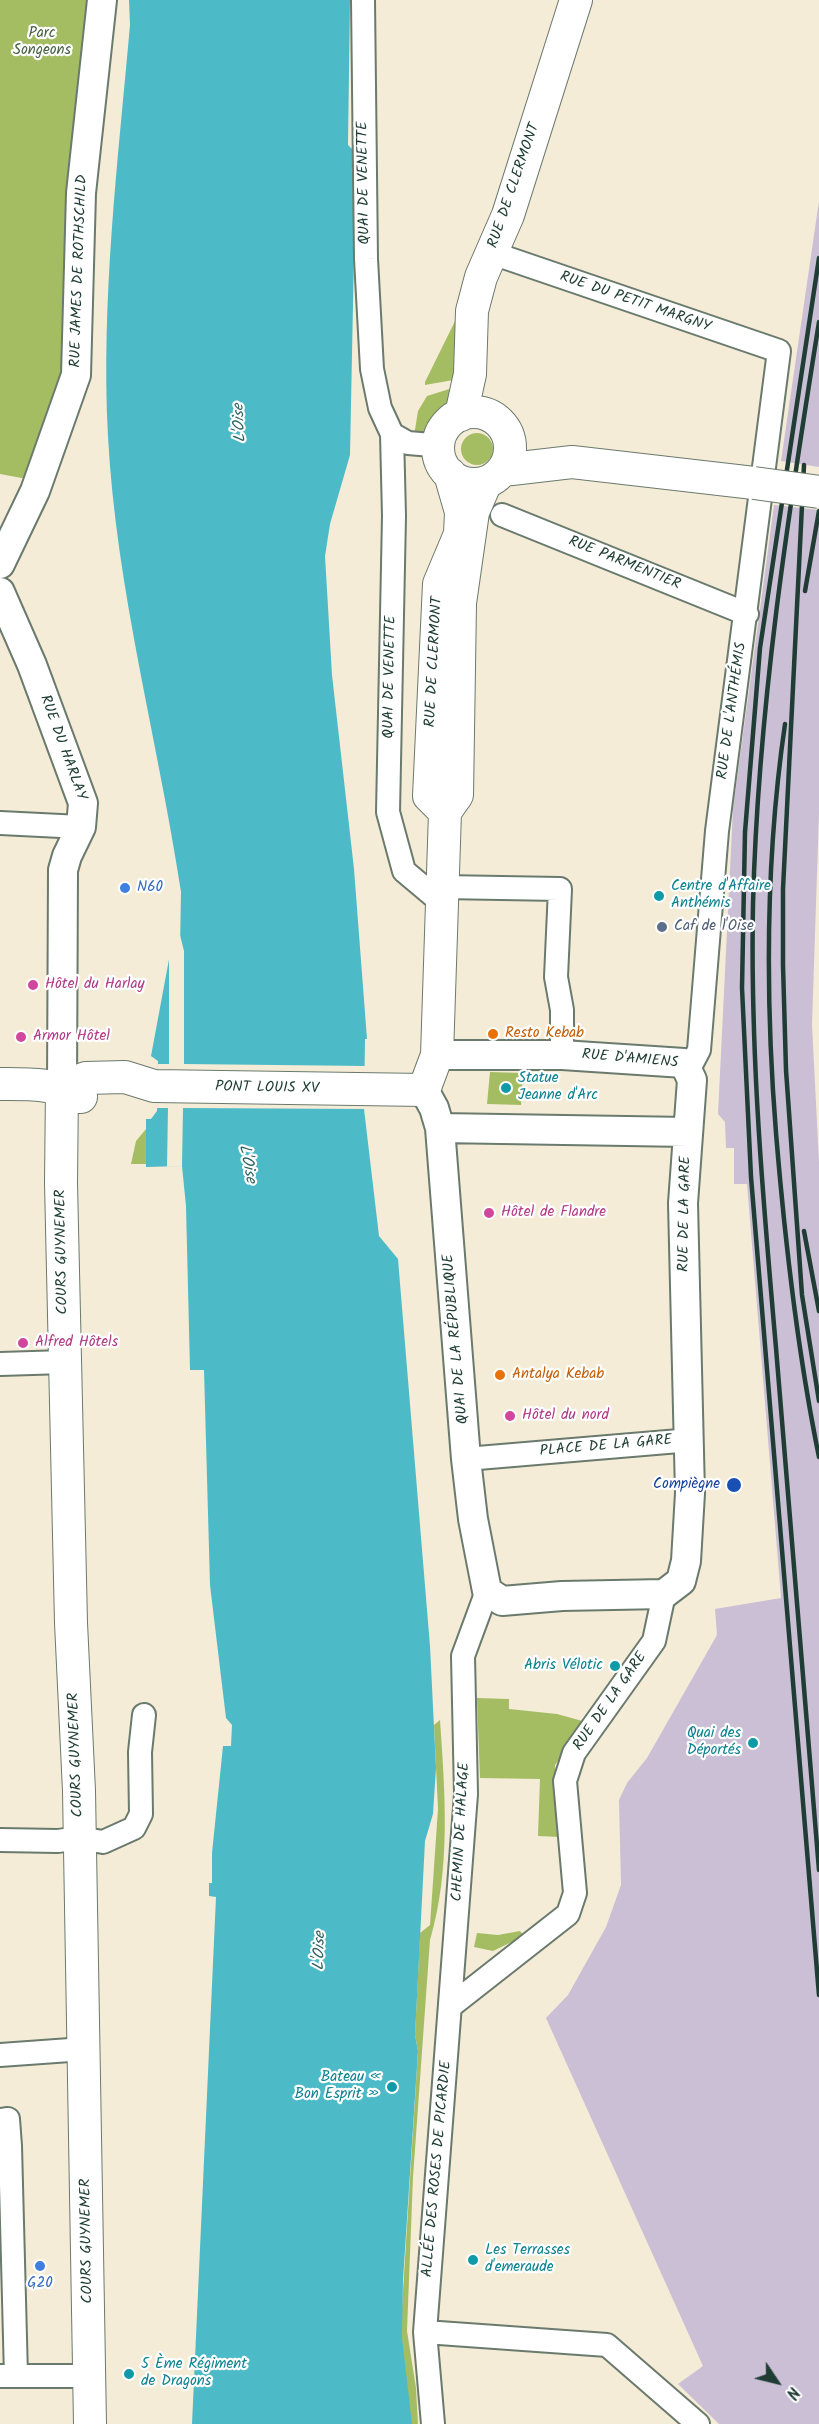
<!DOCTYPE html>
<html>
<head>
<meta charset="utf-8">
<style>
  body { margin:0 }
  #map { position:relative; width:819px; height:2424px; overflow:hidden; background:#f4ecd7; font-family:Kalam,sans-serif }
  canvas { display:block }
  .north { position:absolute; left:747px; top:2352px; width:60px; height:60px; -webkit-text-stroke:4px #fff; paint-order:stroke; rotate:125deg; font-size:16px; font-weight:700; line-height:24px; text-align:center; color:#1f3d34 }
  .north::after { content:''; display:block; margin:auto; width:21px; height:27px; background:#1f3d34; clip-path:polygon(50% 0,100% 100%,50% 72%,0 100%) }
</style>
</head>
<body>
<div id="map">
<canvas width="819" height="2424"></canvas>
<div class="north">N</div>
</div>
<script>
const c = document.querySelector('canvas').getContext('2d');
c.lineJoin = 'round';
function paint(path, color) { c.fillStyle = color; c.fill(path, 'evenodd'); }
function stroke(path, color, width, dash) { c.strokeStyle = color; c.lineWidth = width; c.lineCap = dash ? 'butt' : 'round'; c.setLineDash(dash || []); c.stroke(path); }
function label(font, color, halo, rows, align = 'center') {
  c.font = font + ' Kalam,sans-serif'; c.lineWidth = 4.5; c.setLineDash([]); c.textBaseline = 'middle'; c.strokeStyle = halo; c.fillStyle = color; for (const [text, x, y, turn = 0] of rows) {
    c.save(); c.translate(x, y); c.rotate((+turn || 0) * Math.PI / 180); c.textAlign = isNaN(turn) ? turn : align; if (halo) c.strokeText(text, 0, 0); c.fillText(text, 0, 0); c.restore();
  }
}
paint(new Path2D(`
  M819,201V467L781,461Z
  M774,505L819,510V813L812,1025L819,1162V2424H719L678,2384L703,2366L546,2018L568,1995L606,1927L621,1885L619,1800L627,1783L647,1758L717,1635L715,1609L781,1598L747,1184H734V1148H726L725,1122L718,1114L733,809Z`), '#cbbfd5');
paint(new Path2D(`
  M0,0H88L63,370L27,479L0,474Z
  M459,313V379L425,385V382Z
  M459,386C449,406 440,437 414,436L418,411L427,396Z
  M461 449a16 16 0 1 1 32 0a16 16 0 1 1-32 0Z
  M490,1072L523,1073L521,1105L487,1104Z
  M146,1129L147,1164H131L136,1141Z
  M477,1698L509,1699V1709L557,1714L586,1722L555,1765L560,1837L538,1836L540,1779L480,1778Z
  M440,1720C445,1793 451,1869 430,1940L413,2177L407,2331L416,2388L418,2424H407L398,2371L418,2051L415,2035L420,1933L430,1925L438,1809L434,1725Z
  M520,1931L524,1936L493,1951L474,1947L477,1933L498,1935Z`), '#a5bd62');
paint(new Path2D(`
  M129,0H350L348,145L356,153L350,455L330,524L325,556L332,675L354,869L367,1039H365L364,1109L379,1236L398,1259L430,1646L436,1768L433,1814L425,1841L415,2035L418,2051L403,2280L402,2338L412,2424H192L216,1897L209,1896V1883H212V1853L223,1746H231L232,1725L226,1718L210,1585L204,1370H190L186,1206L182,1166L146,1167V1119H151L157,1111L158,1061L151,1056L170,954L180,947L181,892C158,740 116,589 108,436C101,298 118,161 130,25Z`), '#4dbac7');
paint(new Path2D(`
  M178,927L184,951V1064L367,1066V1109L183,1108L182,1166L167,1167L168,1108H157L158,1064H169V951L177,946Z`), '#f4ecd7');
const minor = new Path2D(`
  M363,0L366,259L372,369L380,408L392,434L408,443L432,445L438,449
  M492,253L779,351L717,831L699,1050L689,1069
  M392,434L394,516L388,812L404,871L441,902
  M502,515L747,614
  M0,823L81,827
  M442,887L560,889L556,977L562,1010V1055
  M0,1364L65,1362
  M466,1459L691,1440
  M0,1840L58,1841L79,1838L103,1842L134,1828L141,1814L140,1752L144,1715
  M452,2005L568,1914L575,1893L565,1781L574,1753L654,1641L664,1594
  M0,2055L84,2049
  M0,2120L8,2119L10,2146L16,2376
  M425,2332L607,2345L698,2424
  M0,2376H91
  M433,2424L425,2332L466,1794L463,1656L487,1591`);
const tertiary = new Path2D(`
  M0,564L35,491L76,375L81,193L102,0
  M0,592L32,665L83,803L81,827L67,856L63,870L62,1087
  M424,1090L434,1108L440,1128L466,1459L473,1519L487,1591L502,1601L562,1596L664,1594L681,1581L686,1561L690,1493L683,1203L692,1080L684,1063L562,1055H437
  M440,1128L688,1132`);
const secondary = new Path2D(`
  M438 448a36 36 0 1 1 72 0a36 36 0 1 1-72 0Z
  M461,415L470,374L472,311L481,277L508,215L576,0
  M503,470L572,462L754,483
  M445,812L429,796L439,584L460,534L461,512L450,474
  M0,1084C30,1084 54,1083 81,1097
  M62,1087L61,1183L71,1623L79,1791L90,2424
  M62,1087L86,1078L125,1077L154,1086L424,1090L437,1055L445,812L457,795L460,603L473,512L486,482`);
stroke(minor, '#6a7a6d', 26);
stroke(tertiary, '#6a7a6d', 32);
stroke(secondary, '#6a7a6d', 34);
stroke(minor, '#fff', 22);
stroke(tertiary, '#fff', 28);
stroke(secondary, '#fff', 32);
stroke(new Path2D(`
  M819,258L760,648L745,832L742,988L751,1177L819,1995
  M819,322C788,515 758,708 753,904C750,1052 763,1200 776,1348C790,1522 805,1696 819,1870
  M804,465L783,889V965L786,1070L802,1295L819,1401
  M805,591L819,511
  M785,724C765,861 765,995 776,1133C785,1242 797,1350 819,1457
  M804,1231L819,1311`), '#1f3d34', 4.5);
const secondaryBridge = new Path2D(`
  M754,483L819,492`);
stroke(secondaryBridge, '#6a7a6d', 34, []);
stroke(secondaryBridge, '#fff', 32);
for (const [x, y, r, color] of [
  [125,888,6,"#3f7fe0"],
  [659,896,6,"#0f9aa8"],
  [662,927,6,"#5c6f8a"],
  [33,985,6,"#d1479c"],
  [493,1034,6,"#e8710a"],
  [21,1037,6,"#d1479c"],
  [506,1088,6,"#0f9aa8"],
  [489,1213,6,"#d1479c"],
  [23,1343,6,"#d1479c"],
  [500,1375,6,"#e8710a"],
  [510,1416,6,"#d1479c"],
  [734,1485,8,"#1a4fb4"],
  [615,1666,6,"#0f9aa8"],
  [753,1743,6,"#0f9aa8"],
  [392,2087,6,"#0f9aa8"],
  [473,2260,6,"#0f9aa8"],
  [40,2266,6,"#3f7fe0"],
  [129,2374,6,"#0f9aa8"]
]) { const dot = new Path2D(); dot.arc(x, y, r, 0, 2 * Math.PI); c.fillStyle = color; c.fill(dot); stroke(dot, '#fff', 2); }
label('15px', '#476342', '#fff', [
  ["Parc",42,34],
  ["Songeons",42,51]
]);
label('15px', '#1f3d34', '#fff', [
  ["QUAI DE VENETTE",365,183,-91],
  ["RUE DE CLERMONT",515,186,-71],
  ["RUE JAMES DE ROTHSCHILD",80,271,-88],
  ["RUE DU PETIT MARGNY",635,303,19],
  ["RUE PARMENTIER",624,564,22],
  ["RUE DE CLERMONT",435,662,-87],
  ["QUAI DE VENETTE",391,677,-89],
  ["RUE DE L'ANTHÉMIS",733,711,-82],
  ["RUE DU HARLAY",62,748,70],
  ["RUE D'AMIENS",630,1060,5],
  ["PONT LOUIS XV",267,1089,1],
  ["RUE DE LA GARE",686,1214,-89],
  ["COURS GUYNEMER",63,1252,-91],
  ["QUAI DE LA RÉPUBLIQUE",457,1339,-95],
  ["PLACE DE LA GARE",606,1447,-5],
  ["RUE DE LA GARE",611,1702,-55],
  ["COURS GUYNEMER",77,1755,-92],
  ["CHEMIN DE HALAGE",462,1832,-87],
  ["ALLÉE DES ROSES DE PICARDIE",438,2169,-85],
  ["COURS GUYNEMER",88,2241,-91]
]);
label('15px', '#0d838f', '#fff', [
  ["Centre d'Affaire",671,887],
  ["Anthémis",671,904],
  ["Statue",518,1079],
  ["Jeanne d'Arc",518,1096],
  ["Abris Vélotic",603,1666,"right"],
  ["Quai des",741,1734,"right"],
  ["Déportés",741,1751,"right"],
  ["Bateau «",380,2078,"right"],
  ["Bon Esprit »",380,2095,"right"],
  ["Les Terrasses",485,2251],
  ["d'emeraude",485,2268],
  ["5 Ème Régiment",141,2365],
  ["de Dragons",141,2382]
], 'left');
label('15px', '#366cbe', '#fff', [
  ["N60",137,888],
  ["G20",40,2284,"center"]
], 'left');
label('15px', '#4e5e75', '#fff', [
  ["Caf de l'Oise",674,927]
], 'left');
label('15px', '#b23c85', '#fff', [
  ["Hôtel du Harlay",45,985],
  ["Armor Hôtel",33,1037],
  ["Hôtel de Flandre",501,1213],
  ["Alfred Hôtels",35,1343],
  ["Hôtel du nord",522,1416]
], 'left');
label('15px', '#c56008', '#fff', [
  ["Resto Kebab",505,1034],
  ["Antalya Kebab",512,1375]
], 'left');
label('15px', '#164399', '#fff', [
  ["Compiègne",720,1485]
], 'right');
label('italic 16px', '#2d6260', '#fff', [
  ["L'Oise",241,423,-93],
  ["L'Oise",246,1164,79],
  ["L'Oise",321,1951,-88]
]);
</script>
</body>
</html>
